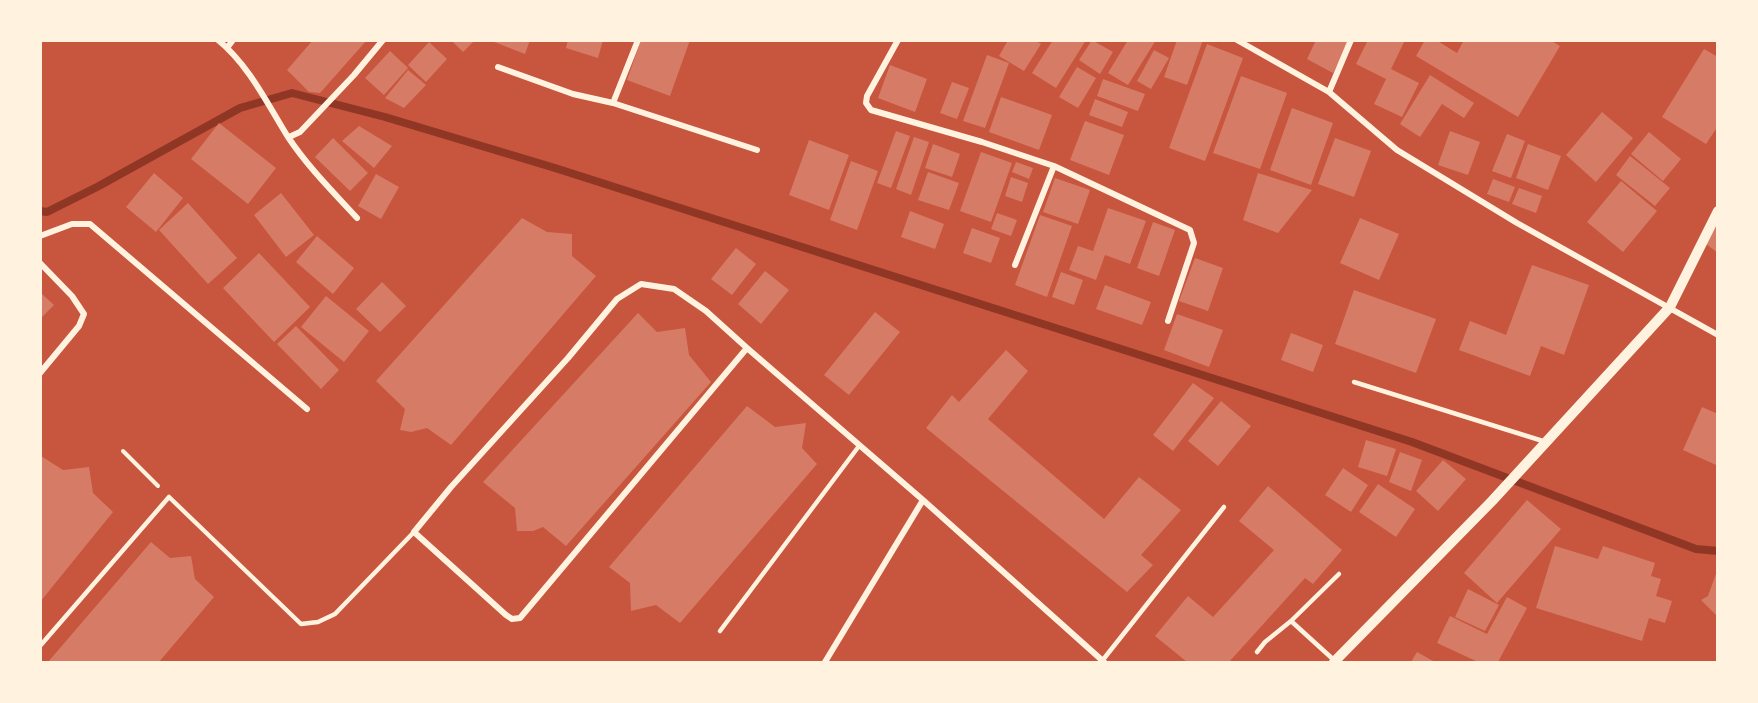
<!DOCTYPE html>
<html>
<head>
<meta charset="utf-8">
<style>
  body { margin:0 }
  #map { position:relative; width:1758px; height:703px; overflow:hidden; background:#c8553d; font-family:"Source Sans 3",sans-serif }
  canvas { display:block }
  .frame { position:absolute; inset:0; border:42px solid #fff3e0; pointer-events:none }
</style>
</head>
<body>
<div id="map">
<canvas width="1758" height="703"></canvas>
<div class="frame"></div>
</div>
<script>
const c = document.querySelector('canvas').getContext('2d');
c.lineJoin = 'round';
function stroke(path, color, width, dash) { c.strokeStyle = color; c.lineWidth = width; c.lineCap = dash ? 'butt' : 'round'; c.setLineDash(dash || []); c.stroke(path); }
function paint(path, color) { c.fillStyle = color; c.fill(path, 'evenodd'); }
stroke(new Path2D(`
  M40,211L47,212L97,187L240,108L292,93L385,117L555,168L1412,442L1696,549L1718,551`), '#8f3625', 8);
paint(new Path2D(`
  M313,40H367L320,93L309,92L287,70Z
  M451,40H475L463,52Z
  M489,40H530L525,54Z
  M568,40H603L598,58L566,48Z
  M641,40H690L670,96L627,80Z
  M1008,40H1034L1041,44L1024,71L999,56Z
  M1053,40H1086L1056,88L1032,73Z
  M1092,40L1113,52L1100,74L1079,60Z
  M1128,40H1156L1128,85L1108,73Z
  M1177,40H1203L1187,85L1164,77Z
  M1316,40H1350L1333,73L1307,59Z
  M1368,40H1405L1391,69L1419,83L1402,117L1374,104L1386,79L1356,64Z
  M1425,40H1436L1457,53L1464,40H1550L1560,46L1518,117L1416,56Z
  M429,42L447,59L426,82L408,65Z
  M1207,44L1243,58L1205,161L1169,148Z
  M1704,49L1718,57V126L1706,144L1662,117Z
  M1154,50L1169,58L1151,89L1137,81Z
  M390,51L408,68L384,95L365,78Z
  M987,55L1009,63L985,128L963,121Z
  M890,65L927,79L915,112L878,98Z
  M1077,67L1096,78L1078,108L1059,97Z
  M408,70L426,85L404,108L385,98Z
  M1430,75L1474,103L1464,118L1442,104L1420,137L1400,124Z
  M1241,76L1287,93L1260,169L1213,153Z
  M1103,79L1145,94L1138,111L1097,96Z
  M952,82L969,88L957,119L940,113Z
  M1001,97L1052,115L1039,150L989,132Z
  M1095,99L1128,112L1122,127L1089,115Z
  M1292,108L1333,123L1311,185L1270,170Z
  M1602,112L1633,138L1596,182L1566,155Z
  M1085,121L1124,135L1109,175L1070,160Z
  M219,123L276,168L248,204L191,159Z
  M359,126L392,146L374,168L342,141Z
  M896,131L910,136L891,188L877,183Z
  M1450,131L1480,142L1468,175L1438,165Z
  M1649,132L1681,159L1663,181L1631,154Z
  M1507,134L1525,141L1511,178L1492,171Z
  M914,137L929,142L911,195L896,189Z
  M333,138L368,173L350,191L315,157Z
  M1335,138L1371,151L1354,197L1318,184Z
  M809,140L849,155L829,210L789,195Z
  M933,144L960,154L952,177L925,168Z
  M1528,144L1561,156L1548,190L1516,178Z
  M981,152L1012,163L991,222L960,211Z
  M1630,156L1670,188L1655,206L1616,175Z
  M851,161L878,171L857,230L830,220Z
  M1016,162L1033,168L1029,179L1012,172Z
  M928,172L959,183L949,210L918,200Z
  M154,173L183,198L156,232L126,207Z
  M1258,173L1312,190L1278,233L1243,220Z
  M376,174L399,187L381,219L358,206Z
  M1011,177L1028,183L1022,202L1005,196Z
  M1055,178L1090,190L1078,224L1043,212Z
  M1493,179L1515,187L1509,202L1487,194Z
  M1621,181L1657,211L1623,252L1587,222Z
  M1519,188L1542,196L1536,213L1512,204Z
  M281,193L314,235L286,257L254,215Z
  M188,203L237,258L208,284L159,230Z
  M1108,208L1146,221L1130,264L1105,255L1096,280L1069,270L1078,246L1093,251Z
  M910,211L944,224L935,249L901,237Z
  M997,213L1017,220L1011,236L991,229Z
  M1040,215L1072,226L1047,297L1015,285Z
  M522,218L547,232L572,234V256L596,276L451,445L427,428L411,432L400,430L405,409L376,381Z
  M1360,218L1399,234L1379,280L1340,263Z
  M1718,221V253L1702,241Z
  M1153,222L1175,230L1159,276L1137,268Z
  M972,228L1000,238L991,263L963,253Z
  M317,236L354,268L333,294L296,262Z
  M736,248L756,264L732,295L711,279Z
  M259,253L310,307L274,342L223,288Z
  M1195,258L1223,268L1208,311L1179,301Z
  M1532,265L1589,285L1564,355L1541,346L1530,376L1459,350L1470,321L1506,335Z
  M765,271L789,290L761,324L738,304Z
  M1061,272L1083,280L1074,305L1052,297Z
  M382,282L406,306L380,332L356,309Z
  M1105,285L1151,302L1142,325L1096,309Z
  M1354,290L1436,319L1416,373L1335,344Z
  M40,292L54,305L40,319Z
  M326,296L369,331L344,362L301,327Z
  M875,312L900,332L849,395L824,375Z
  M638,313L657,332L685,328L689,355L711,382L566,546L543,527L533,531H517L515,508L483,482Z
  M1177,314L1223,330L1209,367L1164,350Z
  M296,326L339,370L321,389L277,344Z
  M1291,333L1323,345L1313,372L1281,360Z
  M1006,350L1028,371L988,419L1104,519L1139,477L1181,510L1141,555L1153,565L1127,592L926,428L952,395L959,402Z
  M1193,383L1214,398L1173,451L1153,435Z
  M1221,401L1251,426L1218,466L1188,441Z
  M747,406L775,427L806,423L802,448L817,464L680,623L656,605L631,611L630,583L609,567Z
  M1702,407L1718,414L1716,465L1683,450Z
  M1366,440L1396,449L1387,476L1358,467Z
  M1400,452L1422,460L1411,491L1389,482Z
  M41,456L63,470L89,467L93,493L113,512L40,602Z
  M1443,460L1466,479L1438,511L1416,491Z
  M1343,468L1368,485L1351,512L1325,495Z
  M1378,484L1415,509L1396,537L1359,512Z
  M1268,486L1342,550L1313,584L1305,578L1229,662H1187L1155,636L1188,596L1213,617L1274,550L1239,521Z
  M1527,500L1561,529L1497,603L1464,573Z
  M151,542L170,558L191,556L195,579L214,597L159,662H48Z
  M1555,546L1598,559L1603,546L1655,563L1651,576L1661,579L1656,596L1672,601L1665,623L1649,618L1642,641L1536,608Z
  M1718,568V617L1701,600L1708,596Z
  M1468,589L1499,605L1485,631L1455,617Z
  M1507,597L1527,608L1498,662H1478L1437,643L1450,616L1487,634Z
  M1417,652L1435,662H1411Z`), '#d67c66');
stroke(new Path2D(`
  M123,451L158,486`), '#fff3e0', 4);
stroke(new Path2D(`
  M1354,382L1546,442
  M1291,621L1339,574
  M720,631L859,446
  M40,646L169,497L301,624L318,622L335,614L414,532
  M1257,652L1265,642L1291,621L1335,661
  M1102,661L1224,507`), '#fff3e0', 4.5);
stroke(new Path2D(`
  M218,40C249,65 268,105 288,137C308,167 333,192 357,218
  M898,40L867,96L866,103L871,110L982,142L1054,166L1190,230L1194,243L1168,321
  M1237,40L1329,92L1397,150L1517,223L1718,335
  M227,48L233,40
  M498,67L573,94L613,103L638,40
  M1329,92L1351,40
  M613,103L757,150
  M289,137L300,132L354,75L383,40
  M40,236L72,224H90L307,409
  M40,263L72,296L84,314L79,326L40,373
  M1015,265L1054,166
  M747,348L520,618L512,619L506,615L414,532L451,487L568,358L617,299L641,284L674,289L706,311L747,348L923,500L1104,662
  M825,662L923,500`), '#fff3e0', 6);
stroke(new Path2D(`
  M1334,662L1492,501L1670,307L1718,211`), '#fff3e0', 10);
</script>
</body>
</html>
